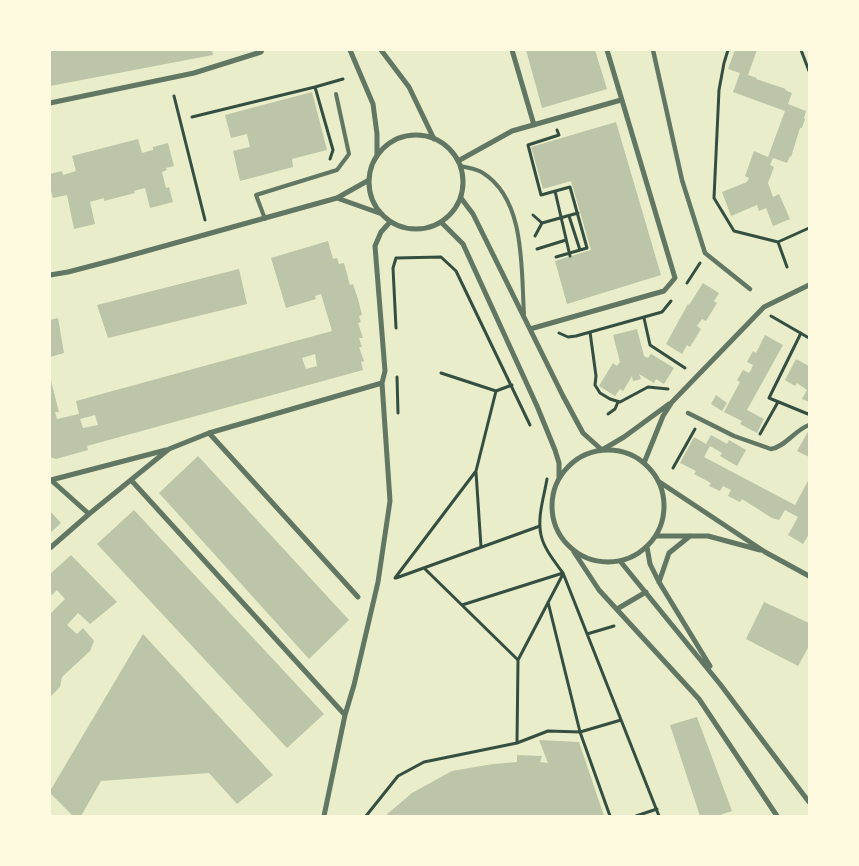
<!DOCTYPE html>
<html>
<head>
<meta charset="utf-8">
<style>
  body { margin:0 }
  #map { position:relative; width:859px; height:866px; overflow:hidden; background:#e9edc9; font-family:"Space Grotesk",sans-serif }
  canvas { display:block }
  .frame { position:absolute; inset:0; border:51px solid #fefae0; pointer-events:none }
</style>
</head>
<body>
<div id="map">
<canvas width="859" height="866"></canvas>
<div class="frame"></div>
</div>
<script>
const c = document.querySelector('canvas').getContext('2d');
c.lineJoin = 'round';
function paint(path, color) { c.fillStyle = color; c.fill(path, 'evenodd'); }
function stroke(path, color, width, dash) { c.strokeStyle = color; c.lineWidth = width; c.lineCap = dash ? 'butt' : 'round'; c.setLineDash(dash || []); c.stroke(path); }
paint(new Path2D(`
  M50,50H212L213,55L50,86Z
  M526,50H595L607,89L542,108Z
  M735,50H757L748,75L757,78L756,79L786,89L785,90L792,93L788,104L806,111L804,118L805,119L802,128H800L791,157L790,156L787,163L773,158L770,165L774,167L768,183L773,197L779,194L790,219L773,226L766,208L759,211L757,205L731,216L722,192L747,182L749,178L745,176L754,151L768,157L785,111L733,92L740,73L728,69Z
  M312,92L327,150L292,159L293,167L240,181L233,151L250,147L247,134L231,138L225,115Z
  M616,122L661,275L567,304L555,261L591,250L571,181L543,189L531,147Z
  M138,139L142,153L153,150V147L168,143L174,166L166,168L167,170L162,172L166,188L169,187L173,202L150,208L145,188L134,191L135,193L104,201V198L90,202L95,224L74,229L67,195L53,198L50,187V174L62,171L63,175L76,171L72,156Z
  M328,241L333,259L337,258L339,264L344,263L350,285L353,284L358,299L362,315L359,316L361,322L358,323L363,338H359L362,347H359L364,361L361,362L363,370L87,446L88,450L56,459L50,457V377L59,412H55L57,419L79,414L76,401L332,331L321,294L315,296L316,299L286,308L271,258ZM315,354L317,366L306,369L302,358ZM95,415L98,425L83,428L80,419Z
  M239,269L247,304L108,338L97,305Z
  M703,283L719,293L714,301L717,303L706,321L702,319L697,326L701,329L690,347L687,345L682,354L666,344L688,304L689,305Z
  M58,318L64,353L50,357V320Z
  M637,329L644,356L648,358L651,354L674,368L664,384L656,379L654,383L639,374L641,379L633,381L632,376L623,391L620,389L615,396L599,386L613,363L617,366L620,362L613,335Z
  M765,335L783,345L747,410L764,419L757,433L740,424L742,421L724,412L740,382L737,380L743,370L749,373L751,370L753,365L747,362L753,351L756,353Z
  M796,359L809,366V402L802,399L807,390L797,383L795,386L785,380Z
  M716,395L727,403L722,411L711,404Z
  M809,430V457L797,451Z
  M711,435L727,444L729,440L746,450L737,466L720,456L722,453L710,446L704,457L795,505L809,479V534L803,544L788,535L798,517L785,510L779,520L772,518L742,499L740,502L728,496L731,490L723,486L720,491L709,486L711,483L694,474L696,471L680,463L694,437L706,444Z
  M198,456L349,620L309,659L159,493Z
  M134,510L324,714L287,748L97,544Z
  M50,511L61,523L50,533Z
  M71,555L117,602L90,624L78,613L67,625L77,634L83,628L94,641L90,651L62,677L60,687L50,697V614L65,599L57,590L52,595L50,593V574Z
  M764,602L809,623V646L798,666L746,639Z
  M143,634L273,775L237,804L209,773L101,781L81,816H73L50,793V791Z
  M697,717L732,811L717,816H700L670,725Z
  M539,740L579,742L604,816H385L412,793L452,771L493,764L517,762V755L542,756L540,762L548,763Z`), '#bcc5a7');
stroke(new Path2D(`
  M728,50L724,63L719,90L714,198L734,231L778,242L787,267
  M801,50L809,71
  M315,87L343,79
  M174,96L205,220
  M192,117L315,87L333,150L330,159
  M555,191L570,256
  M533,215L542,223L535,236
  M569,216L580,250
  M542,223L578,213
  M778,242L809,228
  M537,249L566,240
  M556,257L587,248L570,187L541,195L528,145L559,135L557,130
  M687,283L700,263
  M771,316L809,338
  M644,318L650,345L685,368
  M396,328L393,268L396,258L441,257L456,271L530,425
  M590,332L596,376L595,385L600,393L610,399L620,402L648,387L668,389
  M559,333L568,337L576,336L662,312L671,301
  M801,333L769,398L808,414
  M441,373L496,391L512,385
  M397,377L398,413
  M608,414L615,409L618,402
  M760,434L778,402
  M673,468L695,429
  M476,472L481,547
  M547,479C544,497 537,517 541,535C544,549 555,562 563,573L659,816
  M424,568L518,660L517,743
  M395,578L476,471L496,391
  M396,578L540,526
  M548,602L580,732L621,720
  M462,605L563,573
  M587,634L614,626
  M518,660L563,574
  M366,816L398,776L424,762L517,743L548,731L580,732L610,816
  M636,816L657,809`), '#344e41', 3);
stroke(new Path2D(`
  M461,166C468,168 477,169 483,173C526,200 521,270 524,314
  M265,219L256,195L337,170L349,154L336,94`), '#617663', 4);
stroke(new Path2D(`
  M653,50L682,180L705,253L750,289
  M688,413L734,436L771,449C785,447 795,430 809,425`), '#617663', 4.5);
stroke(new Path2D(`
  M350,50L373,104L377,134V156
  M381,50L409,87L434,139
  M512,50L534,125
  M50,103L194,73L261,52L262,50
  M369 182a47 47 0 1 1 94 0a47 47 0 1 1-94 0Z
  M458,161L512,131L621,100
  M337,198L382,214
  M461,198L473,214L563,396L583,433L602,450
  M441,222L463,244L537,406L555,450L559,463V477
  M50,275L68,272L114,260L337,198L369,180
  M530,329L664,291L675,278L607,50
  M209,433L358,597
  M602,450L624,437L669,404
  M552 506a56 56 0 1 1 112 0a56 56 0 1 1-112 0Z
  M644,463L663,416L672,402L764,307L809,285
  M131,480L345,715
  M658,481L765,552L809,576
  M89,514L51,480L166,450
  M656,536H708L760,550
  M647,547L650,564L659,582L710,666
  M50,548L89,514L169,449L209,433L382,383
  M574,552L599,590L699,699L777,816
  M620,561L720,684L809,802
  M659,582L669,553L690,536
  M617,609L646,592
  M324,816L345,715L354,685L378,582L390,501L382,383L385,371L375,246L381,232L390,222`), '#617663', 5);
</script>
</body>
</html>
